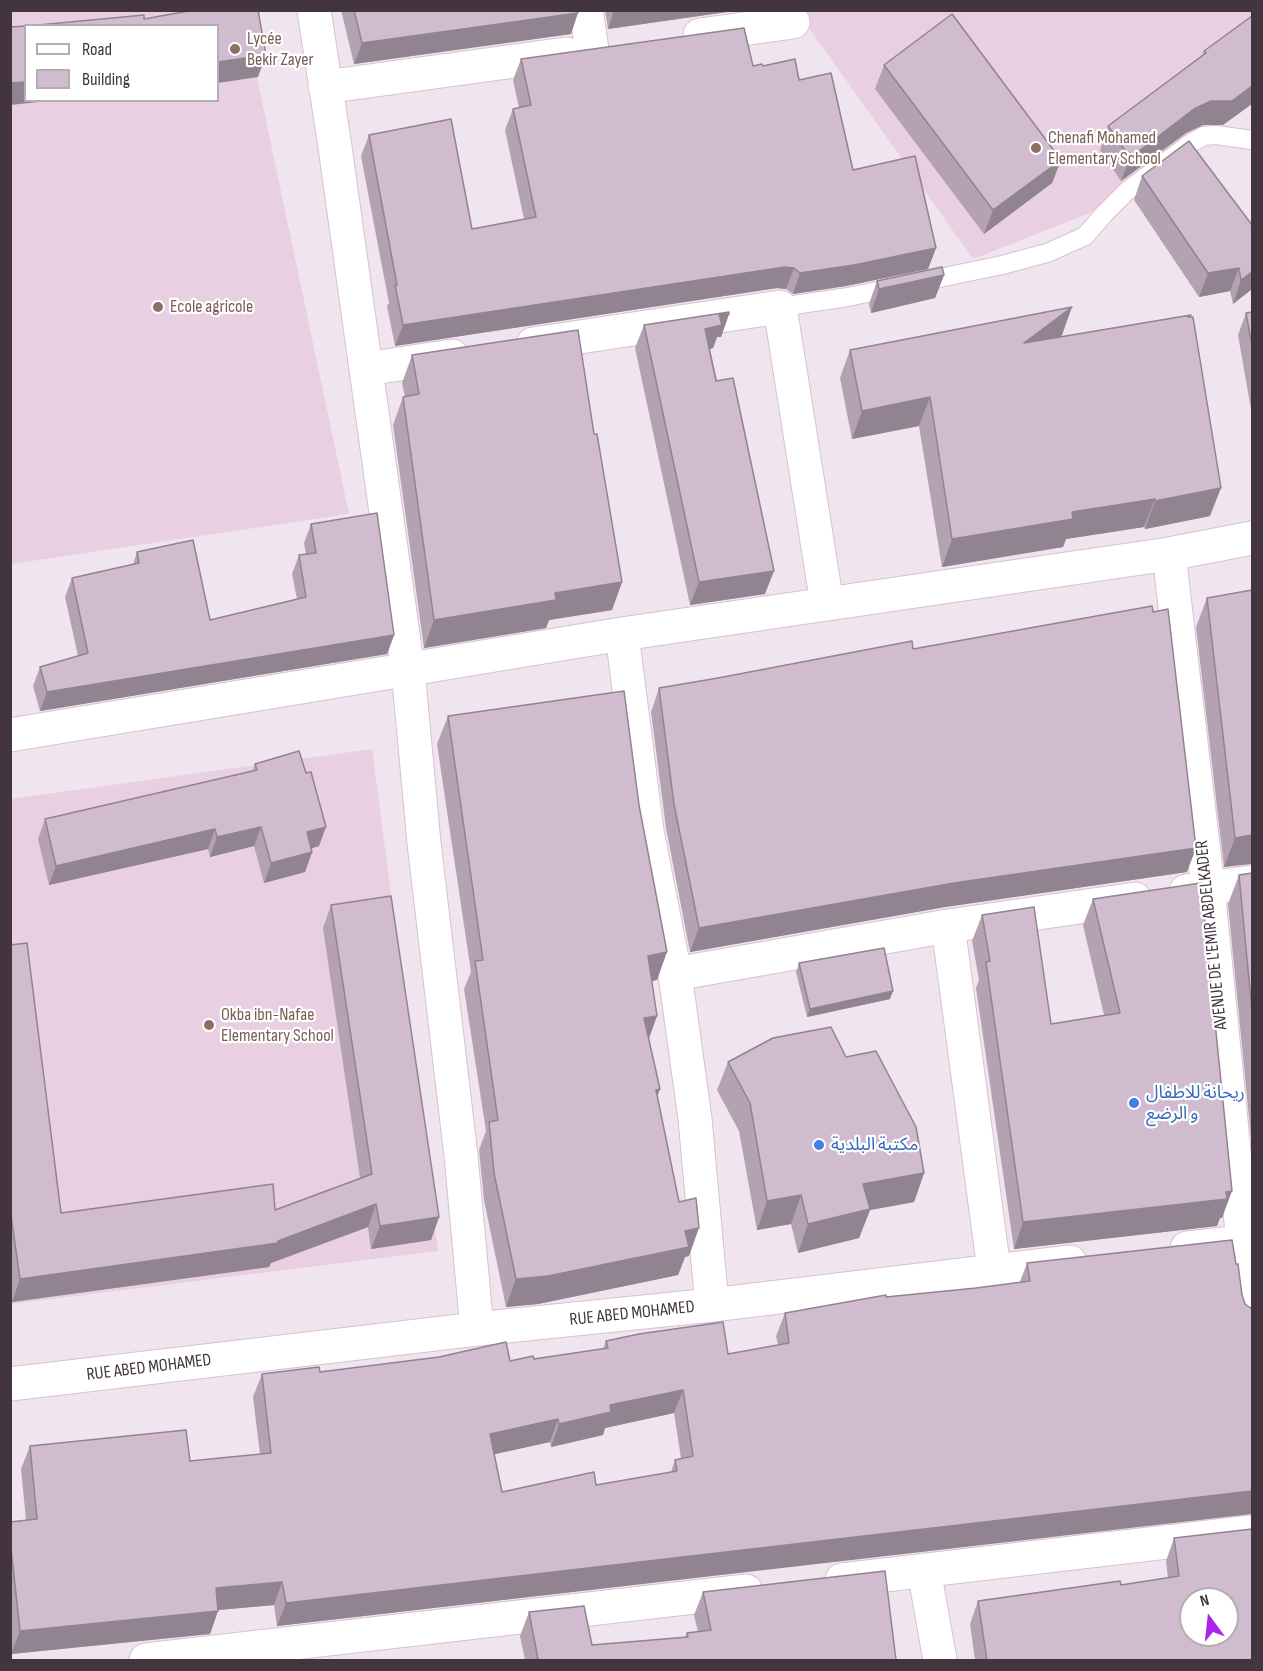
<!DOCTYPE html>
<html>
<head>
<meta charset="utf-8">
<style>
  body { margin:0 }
  #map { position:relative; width:1263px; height:1671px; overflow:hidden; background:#f0e4ee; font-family:"Sofia Sans Condensed",sans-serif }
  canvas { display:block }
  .frame { position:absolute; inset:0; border:12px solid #423540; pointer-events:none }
  .legend { position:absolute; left:24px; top:24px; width:195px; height:78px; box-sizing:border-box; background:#fff; border:2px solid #b3aeb3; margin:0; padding:8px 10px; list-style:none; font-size:18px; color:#423540 }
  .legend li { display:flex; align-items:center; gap:12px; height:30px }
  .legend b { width:30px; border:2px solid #b3aeb3 }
  .north { position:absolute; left:1179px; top:1587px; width:60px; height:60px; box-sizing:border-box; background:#fff; border:2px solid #b3aeb3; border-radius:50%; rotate:345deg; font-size:16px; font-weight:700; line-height:24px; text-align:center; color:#423540 }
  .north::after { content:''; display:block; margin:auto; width:21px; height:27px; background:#aa25e7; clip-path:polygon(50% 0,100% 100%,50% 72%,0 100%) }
</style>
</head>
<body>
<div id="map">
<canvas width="1263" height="1671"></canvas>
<div class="frame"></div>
<ul class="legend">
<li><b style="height:8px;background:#fff"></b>Road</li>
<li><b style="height:16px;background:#d1bbce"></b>Building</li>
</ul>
<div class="north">N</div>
</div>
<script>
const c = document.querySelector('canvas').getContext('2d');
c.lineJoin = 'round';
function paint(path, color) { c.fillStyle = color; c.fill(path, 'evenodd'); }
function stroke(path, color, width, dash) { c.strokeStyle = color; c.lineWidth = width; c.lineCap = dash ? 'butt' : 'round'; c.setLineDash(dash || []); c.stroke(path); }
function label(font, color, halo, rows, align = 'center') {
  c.font = font + ' "Sofia Sans Condensed","Noto Sans Arabic",sans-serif'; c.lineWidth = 4.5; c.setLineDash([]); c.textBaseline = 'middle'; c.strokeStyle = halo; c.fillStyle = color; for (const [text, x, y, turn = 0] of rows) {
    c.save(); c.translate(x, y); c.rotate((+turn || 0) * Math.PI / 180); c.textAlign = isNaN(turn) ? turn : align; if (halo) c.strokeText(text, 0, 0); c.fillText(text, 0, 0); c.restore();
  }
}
paint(new Path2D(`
  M10,11H247L256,73L349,514L11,564ZM26,26H218V100H26Z
  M797,11H1252V88L1102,208L973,259Z
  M372,749L438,1251L11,1304L10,799Z`), '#e9cfe2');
const service = new Path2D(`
  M780,307L848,297L1002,265L1047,253L1085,236L1105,213L1127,191L1191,143L1204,136L1216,135L1252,140`);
const minor = new Path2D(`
  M314,10L335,147L408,670L424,843L461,1156L477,1329
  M586,10L592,50
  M700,35L793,22
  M325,87L566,54
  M533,344L780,307L827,604
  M366,369L452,356
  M1169,554L1208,888L1243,1242L1252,1316
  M622,634L647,831L675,974L695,1119L712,1305
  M10,735L622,634L1169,554L1252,538
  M1186,891L1252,882
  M948,926L994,1270
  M675,974L948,926L1135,899
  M1187,1248L1252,1241
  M10,1384L477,1329L712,1305L1070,1262
  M924,1570L940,1660
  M842,1580L1252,1532
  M146,1660L746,1591`);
stroke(service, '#d6c2d2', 20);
stroke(minor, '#d6c2d2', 35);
stroke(service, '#fff', 18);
stroke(minor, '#fff', 33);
paint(new Path2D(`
  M341,10H578L571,34L354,64Z
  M605,10H728L727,12L608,29Z
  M1252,16L1223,125H1203L1186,133L1121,181L1100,150L1108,126L1202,55L1204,51Z
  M521,59L763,66L799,80L853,170L936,248L928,269L846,286L793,294L786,289L777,288L395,346L387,306L389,303L361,156L369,135L472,229L524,219L505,130L513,109L519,108L513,80Z
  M884,65L1061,160L1052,183L984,234L875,89Z
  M1142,176L1252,225V289L1233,304L1230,291L1199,297L1134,200Z
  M944,275L935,298L871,313L869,304L877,281Z
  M1252,312V415L1238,335L1246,313Z
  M729,314L721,337H717L713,348L710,349L765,594L690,605L635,348L644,325Z
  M1191,315V317L1210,516L1145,529L1144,527L1066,539L1063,547L942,567L919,426L852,439L840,378L850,350L1062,335L1059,337Z
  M412,355L594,434L622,582L612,610L549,620L546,628L424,648L393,425L403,397H405L402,383Z
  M311,524L394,635L387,654L40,711L33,686L40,667L78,656L65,597L72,578L133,565L137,552L210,620L297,599L292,574L299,555L306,554L304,543Z
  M1207,598L1249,863L1224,867L1196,627Z
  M913,649L1187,872L945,907L690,952L666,828L651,712L659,688Z
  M448,716L657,980L652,981L649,1039L657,1097L689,1256L685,1257L678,1275L538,1304L506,1307L484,1200L479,1150L486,1131L464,989L471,972L437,744Z
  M255,764L319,846L311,848L312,852L305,872L264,883L254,846L210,857L208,849L49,885L38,839L45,819L253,771Z
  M1252,873V1148L1228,904L1239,875Z
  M1093,899L1222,1218H1220L1217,1226L1014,1249L976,988L979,980L972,941L982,915L1051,1024L1104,1015L1083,925Z
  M331,905L439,1217L431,1240L371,1249L368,1227L271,1263L269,1267L12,1302L10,1292V945L61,1213L275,1210L360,1178L323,928Z
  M799,963L890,999L807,1017L796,972Z
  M846,1057L924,1173L914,1202L870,1210L859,1238L798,1253L791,1224L757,1230L739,1131L717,1090L728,1062Z
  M1027,1263L1250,1513L277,1626L274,1605L218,1610L210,1634L11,1654L10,1646V1522L26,1520L21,1469L30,1446L190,1461L260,1454L253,1397L262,1374L320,1372L534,1359L603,1349L606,1341L728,1354L778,1345L776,1336L785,1313L886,1297L976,1288L1020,1282ZM674,1413L681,1458L675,1460L671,1472L596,1485L502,1492L494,1454L550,1442L551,1447L603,1435L605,1428Z
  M1174,1538L1252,1660H975L970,1624L978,1601L1121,1585L1168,1578L1166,1561Z
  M703,1592L896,1660H525L520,1636L529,1612L592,1645L685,1637L687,1633L698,1632L694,1615Z`), '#b4a1b1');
paint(new Path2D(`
  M614,10H728L727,12L608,29Z
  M578,13L571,34L354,64L362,43Z
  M266,55L258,77L218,83V62Z
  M26,82V100H58L10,105V83Z
  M1252,86V104L1223,125H1203L1186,133L1121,181L1130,158L1194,109L1211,101Z
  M1061,160L1052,183L984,234L993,210Z
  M936,248L928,269L846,286L793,294L800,273Z
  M785,267L794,268L786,289L777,288L395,346L403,325Z
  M1239,268L1230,291L1199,297L1208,273Z
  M1252,272V289L1233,304L1241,280Z
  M944,275L935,298L871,313L879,289Z
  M1072,307L1062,335L1014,371L1024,343Z
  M719,314H729L721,337H717L713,348L697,352L705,329Z
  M930,397L919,426L852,439L862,411Z
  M1221,488L1210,516L1145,529L1155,501Z
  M1155,499L1144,527L1066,539L1063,547L942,567L952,539L1072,512Z
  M774,571L765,594L690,605L699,582Z
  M622,582L612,610L549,620L546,628L424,648L434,620L555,593Z
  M394,635L387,654L40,711L47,692Z
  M261,827L254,846L210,857L217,837Z
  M326,827L319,846L300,852L307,832Z
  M215,829L208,849L49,885L56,866Z
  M1252,835V864L1224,867L1235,838Z
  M1196,848L1187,872L945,907L690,952L699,928L954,883Z
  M312,852L305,872L264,883L271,863Z
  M667,952L657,980L638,984L648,956Z
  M893,991L890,999L807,1017L810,1009Z
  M657,1016L647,1044L644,1018Z
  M660,1089L650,1117L656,1090Z
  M924,1173L914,1202L870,1210L859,1238L798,1253L808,1224L863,1184Z
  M1232,1191L1222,1218H1220L1217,1226L1014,1249L1023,1222Z
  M801,1195L791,1224L757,1230L767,1201Z
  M376,1204L368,1227L271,1263L269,1267L12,1302L20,1279L278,1241Z
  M439,1217L431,1240L371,1249L380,1226Z
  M699,1228L689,1256L685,1257L678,1275L538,1304L506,1307L516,1279L685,1231Z
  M683,1390L674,1413L605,1428L603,1435L551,1447L559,1424L610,1405Z
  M558,1419L550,1442L482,1457L490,1434Z
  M1252,1491V1514L277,1626L286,1603Z
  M282,1582L274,1605L207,1611L216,1588Z
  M218,1611L210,1634L11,1654L20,1631Z`), '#928390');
const building = new Path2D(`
  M194,10H258L266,55L218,62V26H28L144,15V19Z
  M354,10H578V13L362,43Z
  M952,14L1061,160L993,210L884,65Z
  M1252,16V86L1232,101H1211L1194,109L1130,158L1108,126L1206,53L1204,51Z
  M26,26V82L10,83V27Z
  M744,28L753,66L762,64L763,66L795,59L799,80L831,73L853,170L915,156L936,248L854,265L800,273L794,268L785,267L403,325L395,285H397L369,135L451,119L472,229L536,217L513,109L531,105L521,59Z
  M1189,141L1252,225V272L1241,280L1239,268L1208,273L1142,176Z
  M942,267L944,275L879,289L877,281Z
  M1072,307L1024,343L1191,315L1188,317H1193L1221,488L1155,501V499L1072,512L1073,519L952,539L930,397L862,411L850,350Z
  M729,312V314H719L722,325L705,329L716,381L733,378L774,571L699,582L644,325Z
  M1252,312V346L1246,313Z
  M578,330L594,434H597L622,582L555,593L556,600L434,620L403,397L419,394L412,355Z
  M377,513L394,635L47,692L40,667L88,653L72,578L139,563L137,552L193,540L210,620L306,597L299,555L316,553L311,524Z
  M1252,590V835L1235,838L1207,598Z
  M1152,606L1153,612L1168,609L1196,848L954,883L699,928L674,804L659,688L718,678L912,641L913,649Z
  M624,691L639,805L667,952L648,956L657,1016L644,1018L660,1089L656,1090L679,1202L696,1198L699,1228L685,1231L689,1247L548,1276L516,1279L494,1173L489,1122L498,1120L475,961L483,960L448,716Z
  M299,751L306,773L311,772L326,827L307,832L312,852L271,863L261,827L217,837L215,829L56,866L45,819L257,770L255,764Z
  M1252,873V1011L1239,875Z
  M1201,883L1232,1191L1226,1192L1227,1199L1023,1222L986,962L990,961L982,915L1034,907L1051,1024L1120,1013L1093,899Z
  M391,896L439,1217L380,1226L376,1204L278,1241V1243L20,1279L10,1208V945L27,943L61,1213L273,1184L275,1210L372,1174L331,905Z
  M884,948L893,991L810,1009L799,963Z
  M831,1027L846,1057L876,1051L916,1127L924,1173L863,1184L870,1209L808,1224L801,1195L767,1201L750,1103L728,1062L773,1038Z
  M1232,1240L1236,1264H1238L1242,1295L1245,1304L1252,1309V1491L286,1603L282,1582L216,1588L218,1611L20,1631L10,1539V1522L37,1519L30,1446L186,1430L190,1461L271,1453L262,1374L319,1367L320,1372L439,1357L506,1342L510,1361L533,1356L534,1359L608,1348L606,1341L639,1334L723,1322L728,1354L789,1343L785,1313L886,1295V1297L976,1288L1030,1281L1027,1263ZM683,1390L693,1456L675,1460L677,1471L596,1485L594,1472L502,1492L490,1434L558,1419L559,1424L611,1412L610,1405Z
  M1252,1529V1660H987L978,1601L1120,1581L1121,1585L1179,1576L1174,1538ZM1191,1599H1227V1635H1191Z
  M885,1571L896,1660H532L538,1659L529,1612L584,1606L592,1645L688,1637L687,1633L711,1630L703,1592Z`);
paint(building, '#d1bbce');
stroke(building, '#928390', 1.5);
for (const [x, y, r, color] of [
  [235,49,6,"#8d6e63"],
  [1036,148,6,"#8d6e63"],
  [158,307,6,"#8d6e63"],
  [209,1025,6,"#8d6e63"],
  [1134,1103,6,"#3f7fe0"],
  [819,1145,6,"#3f7fe0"]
]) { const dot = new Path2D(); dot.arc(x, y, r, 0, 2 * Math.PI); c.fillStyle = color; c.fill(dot); stroke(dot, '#fff', 2); }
label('18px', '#785e54', '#fff', [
  ["Lycée",247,39],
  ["Bekir Zayer",247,60],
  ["Chenafi Mohamed",1048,138],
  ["Elementary School",1048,159],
  ["Ecole agricole",170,307],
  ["Okba ibn-Nafae",221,1015],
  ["Elementary School",221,1036]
], 'left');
label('18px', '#423540', '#fff', [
  ["AVENUE DE L'EMIR ABDELKADER",1212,935,-96],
  ["RUE ABED MOHAMED",632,1314,-6],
  ["RUE ABED MOHAMED",149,1368,-7]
]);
label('18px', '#366cbe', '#fff', [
  ["ريحانة للاطفال",1146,1093],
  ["و الرضع",1146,1114],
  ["مكتبة البلدية",831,1145]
], 'left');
</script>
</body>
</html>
